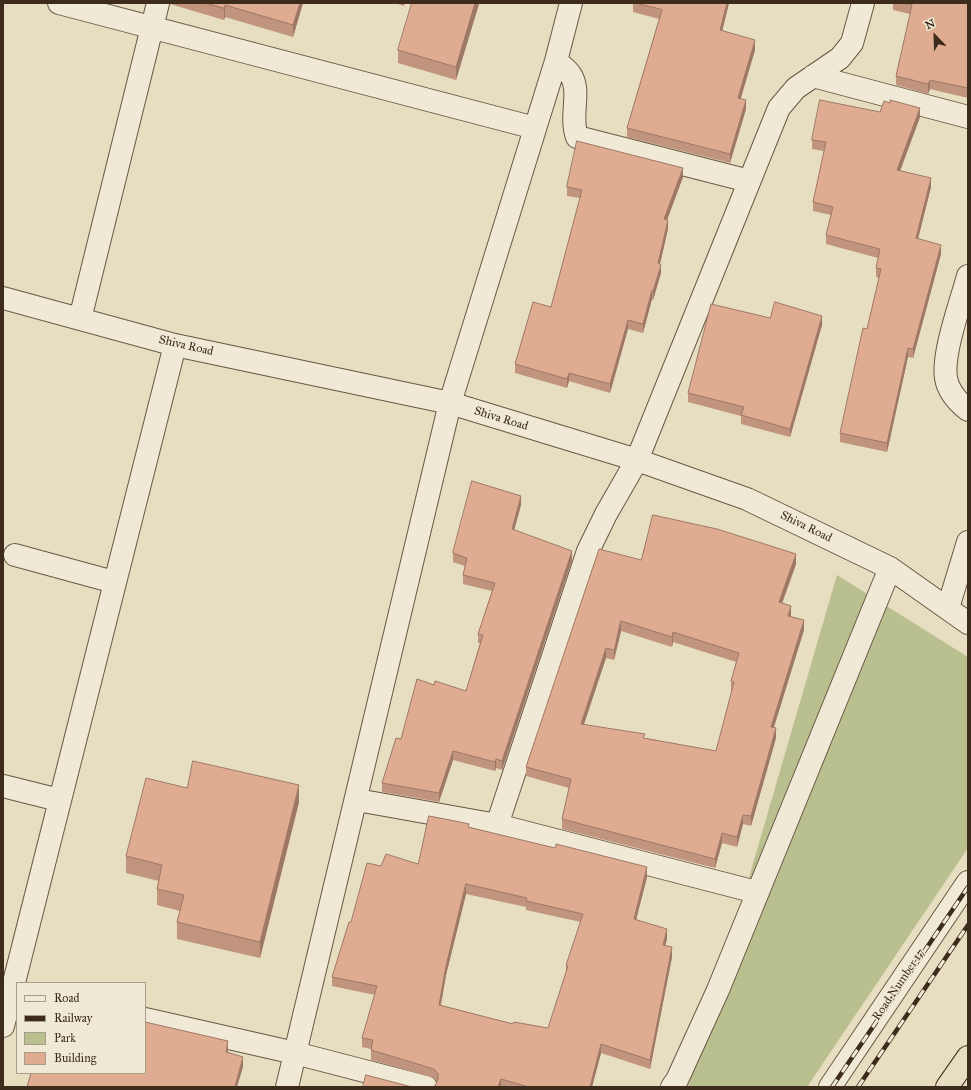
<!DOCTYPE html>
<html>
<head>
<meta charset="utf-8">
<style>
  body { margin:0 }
  #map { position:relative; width:971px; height:1090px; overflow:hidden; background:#e7ddc0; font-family:"IM FELL Great Primer",serif }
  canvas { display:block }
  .frame { position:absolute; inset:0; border:4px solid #3d2c1b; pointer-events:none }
  .legend { position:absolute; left:16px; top:982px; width:130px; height:92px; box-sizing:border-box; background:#efe9d6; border:1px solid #a89d8b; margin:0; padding:5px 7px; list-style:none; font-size:12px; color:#3d2c1b }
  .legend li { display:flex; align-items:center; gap:8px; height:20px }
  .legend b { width:20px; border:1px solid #a89d8b }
  .north { position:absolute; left:915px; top:16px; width:40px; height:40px; -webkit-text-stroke:3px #efe9d6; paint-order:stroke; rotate:337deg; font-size:11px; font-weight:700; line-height:16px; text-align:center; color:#3d2c1b }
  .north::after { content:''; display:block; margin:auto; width:14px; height:18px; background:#3d2c1b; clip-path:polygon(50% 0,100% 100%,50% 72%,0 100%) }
</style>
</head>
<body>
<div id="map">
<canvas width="971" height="1090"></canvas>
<div class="frame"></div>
<ul class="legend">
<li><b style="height:5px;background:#efe9d6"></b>Road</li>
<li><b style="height:5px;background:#3d2c1b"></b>Railway</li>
<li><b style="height:11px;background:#babf8f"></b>Park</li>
<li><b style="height:11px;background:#e0ac91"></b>Building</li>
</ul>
<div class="north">N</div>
</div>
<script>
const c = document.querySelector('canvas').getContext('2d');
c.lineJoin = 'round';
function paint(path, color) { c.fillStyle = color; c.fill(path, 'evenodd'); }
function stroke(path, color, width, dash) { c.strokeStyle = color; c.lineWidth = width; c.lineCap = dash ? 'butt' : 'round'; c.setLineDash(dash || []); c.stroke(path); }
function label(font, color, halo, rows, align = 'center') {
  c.font = font + ' "IM FELL Great Primer",serif'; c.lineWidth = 3; c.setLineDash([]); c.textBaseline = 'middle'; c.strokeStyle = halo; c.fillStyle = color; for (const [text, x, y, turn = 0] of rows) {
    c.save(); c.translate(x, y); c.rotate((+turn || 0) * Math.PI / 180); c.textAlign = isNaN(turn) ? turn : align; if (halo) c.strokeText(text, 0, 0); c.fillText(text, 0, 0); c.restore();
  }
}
paint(new Path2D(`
  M837,575L968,657V848L807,1087H688Z`), '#babf8f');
const minor = new Path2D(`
  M59,3L535,128
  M556,61C560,65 567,69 570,74C582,90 569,116 577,137L749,181
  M813,76L968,117
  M968,276C961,302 942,353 946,378C948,391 958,402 968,410
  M3,298L175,345L450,403L637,460L747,499L890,568L968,623
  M80,319L158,3
  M15,555L114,582
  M948,608L968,542
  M3,786L59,800
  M357,800L497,825L756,892
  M497,825L588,551L606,514L637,460L779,108L796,88L840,58L852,43L863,3
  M145,1019L295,1053L426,1087
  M3,1026L175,345
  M287,1087L450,403L556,61L571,3
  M672,1087L677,1080L718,990L890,568
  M830,1087L968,882`);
const highway = new Path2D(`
  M947,1087L968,1057`);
stroke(minor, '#685844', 24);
stroke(highway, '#3d2c1b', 24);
stroke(minor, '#efe9d6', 22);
stroke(highway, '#e7ddc0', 22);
const rail = new Path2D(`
  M832,1087L968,887
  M858,1087L968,925`);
stroke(rail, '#3d2c1b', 4.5);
stroke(rail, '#efe9d6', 3, [9]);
paint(new Path2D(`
  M170,3H303L293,37L225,17L224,20L170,4Z
  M395,3H405L404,6Z
  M479,3L456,80L398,63V50Z
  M633,3H729L722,31L755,50L741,98L746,109L730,163L627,137V128L659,19L633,12Z
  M893,3H968V98L930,89L928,94L896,85V76L910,14L893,10Z
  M880,112L920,117L900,171L931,187L918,238L941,254L913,358L908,357L887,452L840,442V433L867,329L879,278L876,277V268L878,258L826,244V235L831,215L813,211V202L824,151L812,149V140Z
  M683,177L667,220L668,229L660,264L661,273L653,300L652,299L643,333L628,329L610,393L569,381L567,388L515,373V364L551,307L580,198L567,196V187Z
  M770,318L822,325L790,437L741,424V416L688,402V393Z
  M521,505L514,530L572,560L502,770L496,768L495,771L453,760L439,802L382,792V783L401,739L434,685L466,691L480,643H478V634L492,591L463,584V575L465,566L453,562V553Z
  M641,560L796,564L782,603L791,615L790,617L804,630L773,728L776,738L751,826L743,824L737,847L722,843L715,868L562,829V819L569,788L526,776V767ZM621,631L672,647L673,642L736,662L731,681V691H732L716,751L645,738L584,724L606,658L614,660Z
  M187,788L299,802L260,958L177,939V922L180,911L157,905V889L159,881L126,873V856Z
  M469,827L647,877L636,919L667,939L665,945L672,957L650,1069L601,1053L592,1087H434L437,1082L434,1078L371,1060V1049L362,1047V1038L375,995L332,986V977L351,922L381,866L418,864ZM466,894L526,907V910L581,922L566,965V972L548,1028L513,1024L441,1005L446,975Z`), '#c1947d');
paint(new Path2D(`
  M300,3H303L293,37V25Z
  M475,3H479V4L456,80V67Z
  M727,3H729L720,40V30Z
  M225,5V17L224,20V8Z
  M755,40V50L738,107V98Z
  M930,80V89L928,94V84Z
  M746,100V109L730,163V154Z
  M920,108V117L897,179V170Z
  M683,168V177L664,228V219Z
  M931,178V187L916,247V238Z
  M668,220V229L658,272V263Z
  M941,245V254L913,358V349Z
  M661,265V273L653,300V291Z
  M652,290V299L643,333V324Z
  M822,316V325L790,437V429Z
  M628,320V329L610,393V384Z
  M908,348V357L887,452V443Z
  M569,373V381L567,388V379Z
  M521,496V505L512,538V529Z
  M572,551V560L502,770V761Z
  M796,554V564L779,612V602Z
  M791,606V615L788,626V616Z
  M804,620V630L771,737V727Z
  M621,621V631L614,660V650Z
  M673,632V642L672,647V637Z
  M606,648V658L581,733V724Z
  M776,728V738L751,826V816Z
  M453,751V760L439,802V793Z
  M496,759V768L495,771V762Z
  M299,785V802L260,958V942Z
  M743,815V824L737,847V837Z
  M722,833V843L715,868V859Z
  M647,867V877L634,928V919Z
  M466,884V894L446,975L439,1014V1005L446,966Z
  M667,929V939L663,954V945Z
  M672,947V957L650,1069V1060Z
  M228,1041V1051L226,1061V1052Z
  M601,1044V1053L592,1087H590Z
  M243,1057V1067L237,1087H235Z
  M501,1079V1087H498Z`), '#9d7866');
const building = new Path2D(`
  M206,3H300L293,25L225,5L224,8Z
  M412,3H475L456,67L398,50Z
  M636,3H727L720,30L755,40L738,98L746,100L730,154L627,128L662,10Z
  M903,3H968V88L930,80L928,84L896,76L912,5Z
  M820,100L880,112L884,101L890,103V100L920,108L897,170L931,178L916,238L941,245L913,349L908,348L887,443L840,433L863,328L867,329L881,269L876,268L880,249L826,235L833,207L813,202L826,142L812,140Z
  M577,141L683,168L664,219L668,220L658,263L661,265L653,291L652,290L643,324L628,320L610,384L569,373L567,379L515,364L533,302L551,307L582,190L567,187Z
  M775,302L822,316L790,429L741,415L744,407L688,393L711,304L770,318Z
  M472,481L521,496L512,529L572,551L502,761L496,759L495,762L453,751L439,793L382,783L396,738L401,739L417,679L434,685L435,681L466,691L483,635L478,634L495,583L463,575L467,558L453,553Z
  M653,515L717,529L796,554L779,602L791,606L788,616L804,620L771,727L776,728L751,816L743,815L737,837L722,833L715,859L562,819L571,779L526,767L599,549L641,560ZM621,621L672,637L673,632L739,653L731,681L734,682L716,751L643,738L645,734L581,724L606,648L614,650Z
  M193,761L299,785L260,942L177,922L184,895L157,889L162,865L126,856L146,778L187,788Z
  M429,816L455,821L469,824L468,827L555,848L556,844L647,867L634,919L667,929L663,945L672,947L650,1060L601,1044L590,1087H529L501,1079L498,1087H434L438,1080V1074L434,1069L371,1050L373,1040L362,1038L377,986L332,977L349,922H351L367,863L381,866L386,854L418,864ZM466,884L527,898L526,901L583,914L566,965L568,966L548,1028L514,1022L513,1024L439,1005L446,966Z
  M145,1022L228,1041L226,1052L243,1057L235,1086L237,1087H27L31,1073H145Z
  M366,1075L412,1087H363Z`);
paint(building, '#e0ac91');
stroke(building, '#9d7866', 1);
label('12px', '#3d2c1b', '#efe9d6', [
  ["Shiva Road",186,346,13],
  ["Shiva Road",501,419,17],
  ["Shiva Road",806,527,26],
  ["Road Number 17",899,985,-56]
]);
</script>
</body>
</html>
